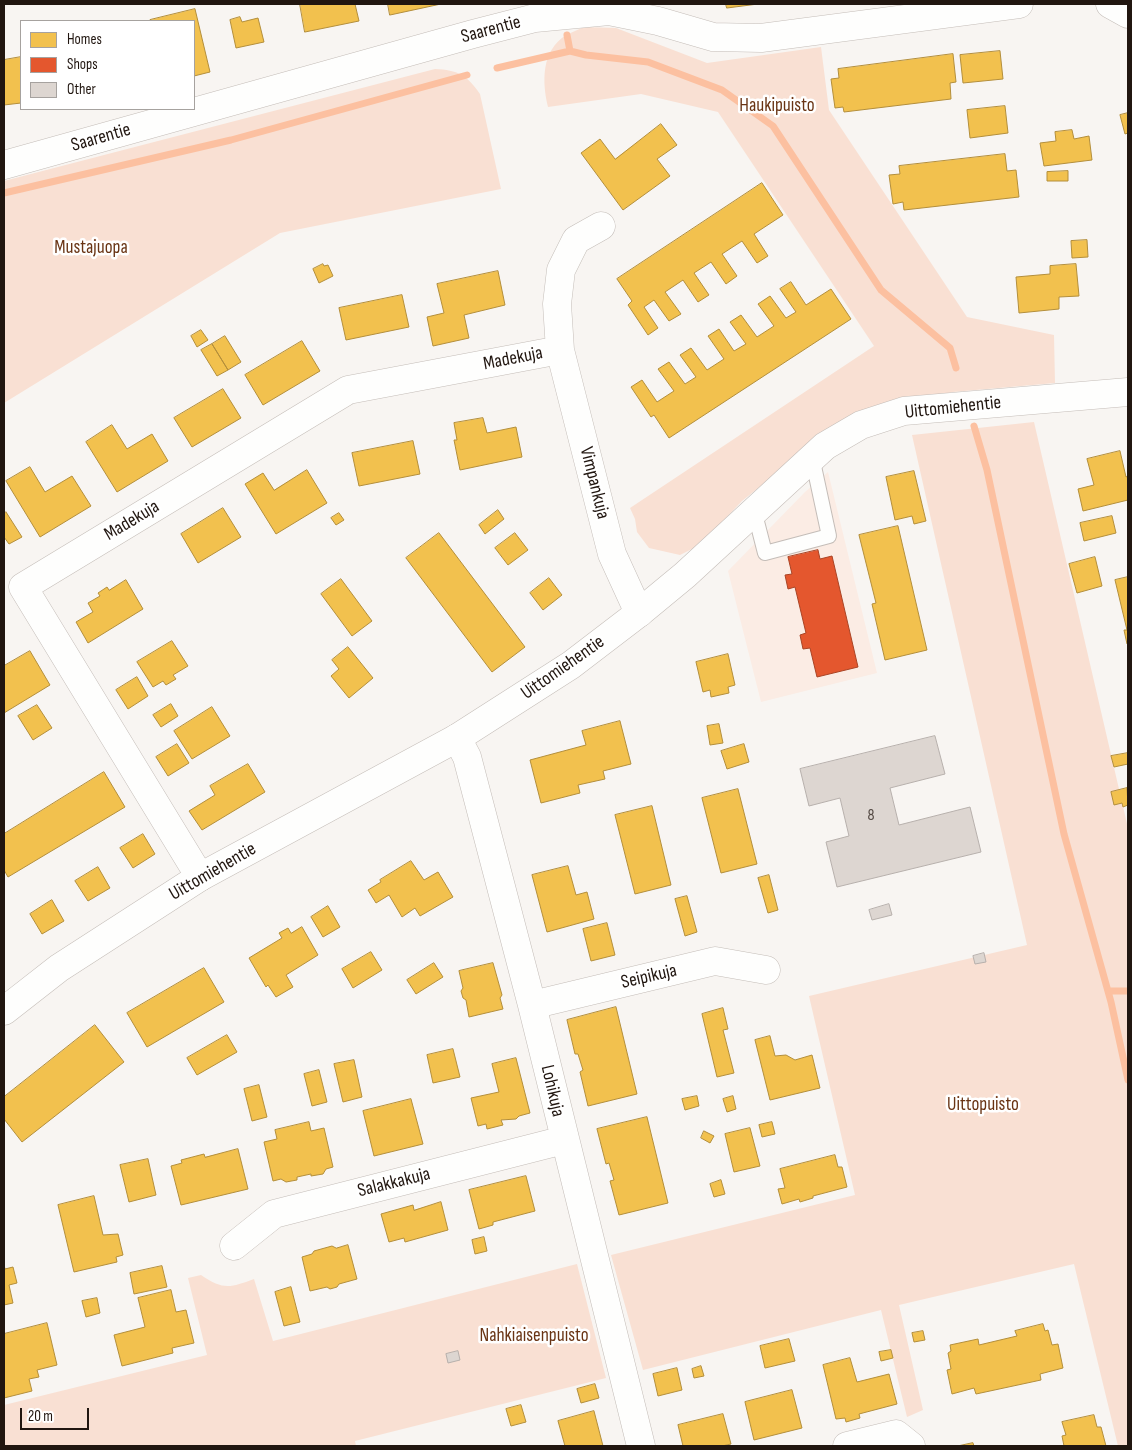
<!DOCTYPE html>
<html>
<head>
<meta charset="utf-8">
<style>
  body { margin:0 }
  #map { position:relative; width:1132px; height:1450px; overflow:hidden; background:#f8f5f2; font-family:"Sofia Sans Condensed",sans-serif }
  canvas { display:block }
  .frame { position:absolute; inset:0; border:5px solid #211610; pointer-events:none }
  .legend { position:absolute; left:20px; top:20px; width:175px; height:90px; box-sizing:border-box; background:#fff; border:1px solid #a6a29f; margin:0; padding:6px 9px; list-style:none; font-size:15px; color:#211610 }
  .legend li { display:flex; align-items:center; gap:10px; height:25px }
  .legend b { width:25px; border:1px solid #a6a29f }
  .scale { position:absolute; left:20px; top:1408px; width:69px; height:22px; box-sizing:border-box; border:2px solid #211610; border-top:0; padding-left:6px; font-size:15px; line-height:18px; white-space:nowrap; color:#211610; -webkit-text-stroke:4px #fff; paint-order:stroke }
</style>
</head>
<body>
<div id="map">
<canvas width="1132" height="1450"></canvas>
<div class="frame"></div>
<ul class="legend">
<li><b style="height:14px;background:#f2c14e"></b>Homes</li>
<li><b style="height:14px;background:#e4572e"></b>Shops</li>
<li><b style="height:14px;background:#ddd6d1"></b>Other</li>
</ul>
<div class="scale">20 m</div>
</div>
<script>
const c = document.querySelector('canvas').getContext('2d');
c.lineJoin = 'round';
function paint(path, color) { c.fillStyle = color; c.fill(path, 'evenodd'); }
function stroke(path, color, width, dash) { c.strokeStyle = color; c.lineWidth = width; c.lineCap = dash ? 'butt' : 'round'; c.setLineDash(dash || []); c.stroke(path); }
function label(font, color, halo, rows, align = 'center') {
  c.font = font + ' "Sofia Sans Condensed",sans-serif'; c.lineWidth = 5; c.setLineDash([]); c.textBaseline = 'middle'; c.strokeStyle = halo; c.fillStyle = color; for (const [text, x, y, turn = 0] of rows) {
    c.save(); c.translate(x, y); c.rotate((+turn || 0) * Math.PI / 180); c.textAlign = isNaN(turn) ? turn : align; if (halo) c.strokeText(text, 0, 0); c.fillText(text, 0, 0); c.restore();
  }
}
paint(new Path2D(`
  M828,472L877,673L761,702L728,571L805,492Z`), '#fbece4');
paint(new Path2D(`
  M584,27L616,28L707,63L821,47L829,110L967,317L1054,335L1055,383L953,392L884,405L824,435L742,501L700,545L680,555L649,548L637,532L635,519L630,508L874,346L718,112L641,94L548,107C542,82 541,51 566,35C572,32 578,30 584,27Z
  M435,69C458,70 467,75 480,94L501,189L280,233L4,403V181Z
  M1034,422L1128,828V1446H1118L1074,1264L899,1305L923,1410L907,1417L881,1310L643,1370L611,1255L855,1195L809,996L1027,945L912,435Z
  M577,1264L606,1378L355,1441L356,1446H4V1405L207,1355L188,1278L201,1275C223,1290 230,1288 254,1279L273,1341Z`), '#f9e0d3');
const homes = new Path2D(`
  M300,4H355L359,21L305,32Z
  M388,4H441L390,15Z
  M726,4H758L727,8Z
  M195,9L210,72L194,76V21H150V20Z
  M240,17L242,22L258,18L264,42L236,48L230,20Z
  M1000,51L1003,79L963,83L960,55Z
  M953,54L956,82L950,83L951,99L844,112L843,107L835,108L831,79L839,78L838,69Z
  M21,57V103L4,105V60Z
  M1005,106L1008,133L970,138L967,110Z
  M1128,113V133L1125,134L1120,115Z
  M661,124L677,145L657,159L670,176L623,210L581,153L600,139L615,159Z
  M1072,130L1074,139L1089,136L1092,160L1044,166L1040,143L1056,141L1055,132Z
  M1005,154L1007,171L1016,170L1019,197L904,210L903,202L893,204L889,175L900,174L899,166Z
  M1068,171V181H1047V172Z
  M762,183L783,215L754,234L768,256L757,263L742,241L722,254L737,276L726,284L711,262L694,273L709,295L698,302L683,280L665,292L681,314L669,321L654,300L644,307L658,328L648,335L628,305L632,301L617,279Z
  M1087,240L1088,257L1072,258L1071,241Z
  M323,264L324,266L328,265L333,276L319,283L313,269Z
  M1076,264L1079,296L1059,297V309L1019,313L1016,277L1050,274V266Z
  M498,271L505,305L464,315L469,338L433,346L427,317L444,313L437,284Z
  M791,282L806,305L831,289L851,319L669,438L654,415L651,417L631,387L642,380L657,402L674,391L658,369L669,362L685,384L696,377L680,355L691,348L707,370L724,359L708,336L719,329L734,351L746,344L730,322L741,315L757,337L774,326L758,304L770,296L786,318L796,312L780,289Z
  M402,295L409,327L346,340L339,308Z
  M201,330L208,340L197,347L191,336Z
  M225,336L241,362L228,370L212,344Z
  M302,341L320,371L263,405L245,375Z
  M212,344L228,370L217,376L201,350Z
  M223,389L241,418L192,447L174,418Z
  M483,418L487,433L516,427L522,457L460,470L454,440H457L454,423Z
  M112,425L127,449L152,434L168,461L117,492L86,442Z
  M413,441L420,474L359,486L352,453Z
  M1120,451L1126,477L1128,476V500L1083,511L1078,489L1094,485L1087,459Z
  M30,467L45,492L72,476L91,506L40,537L6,481Z
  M307,470L327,503L276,534L245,484L263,473L274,490Z
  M914,471L926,521L914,524L912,516L895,520L886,477Z
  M223,508L241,537L198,563L181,534Z
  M498,510L504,519L485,534L479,525Z
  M6,512L22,537L9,544L4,537V514Z
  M339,513L344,520L336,525L331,518Z
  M1112,516L1116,533L1084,541L1080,523Z
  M898,526L927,650L885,660L872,604L876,603L859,535Z
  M439,533L525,647L492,672L406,558Z
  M515,533L528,550L508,565L495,548Z
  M1095,557L1102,586L1077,593L1069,564Z
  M1128,577V644H1127L1124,630H1127L1115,580Z
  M549,578L562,595L543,610L530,593Z
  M341,579L372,621L352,636L321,594Z
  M126,580L143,609L88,643L76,622L93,612L88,603L100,596L98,593L107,587L109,590Z
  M172,641L188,666L173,675L176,679L166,685L163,681L153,687L137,662Z
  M348,647L373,678L349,698L331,676L339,669L332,660Z
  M30,651L50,685L4,713V666Z
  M728,654L735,685L728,687L729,693L711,697L710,690L703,692L696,662Z
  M137,677L148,696L128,709L116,690Z
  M171,704L178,716L161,727L153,715Z
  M37,705L52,728L33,740L18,716Z
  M212,707L230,736L192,759L174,731Z
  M620,721L631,764L603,771L605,779L578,785L580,793L541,803L530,760L586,745L582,731Z
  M719,724L723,743L710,745L707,726Z
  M177,744L189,763L168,776L156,757Z
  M744,744L749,762L727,769L721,751Z
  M1128,753V764L1114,767L1111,756Z
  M248,764L265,792L202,830L189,811L215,795L210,786Z
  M104,772L125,807L8,877L4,870V834Z
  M1127,788L1128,805L1123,807L1122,803L1114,805L1111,792Z
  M738,789L757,864L721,873L702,798Z
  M652,806L671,885L635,894L615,815Z
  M143,834L155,854L133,868L120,848Z
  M411,861L424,880L438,872L453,897L420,916L415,908L402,917L389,895L376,903L368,890L381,882L380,880Z
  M568,866L576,895L587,892L594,919L547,932L532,875Z
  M98,867L110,888L88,901L75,881Z
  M769,875L778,910L768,913L758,878Z
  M687,896L697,932L685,936L675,899Z
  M52,900L64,921L42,934L30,914Z
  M328,906L340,927L323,937L311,917Z
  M607,923L615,955L591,961L583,929Z
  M302,927L318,955L286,975L293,987L276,997L268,985L266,987L249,958L282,938L279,933L288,928L291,933Z
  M371,952L382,970L353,988L342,969Z
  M434,963L443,977L416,994L407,980Z
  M493,963L502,995L500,998L503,1009L469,1017L466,1000L463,998L461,991L463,988L459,971Z
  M204,968L224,1002L147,1047L127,1013Z
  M616,1007L637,1094L588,1106L580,1072L583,1070L578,1054H575L567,1020Z
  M723,1008L728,1029L723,1030L734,1073L717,1077L702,1014Z
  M95,1025L124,1062L22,1142L4,1119V1097Z
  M227,1035L237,1052L197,1075L187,1058Z
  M770,1036L775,1056L786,1055L795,1060L812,1055L820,1088L770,1100L755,1040Z
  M453,1049L460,1077L433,1083L427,1055Z
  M516,1058L530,1113L519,1116L516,1119L501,1120L503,1125L487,1129L486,1124L478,1126L471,1098L499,1092L492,1064Z
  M354,1060L362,1097L343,1102L334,1064Z
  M319,1070L327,1102L312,1106L304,1074Z
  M259,1085L267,1117L252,1121L244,1089Z
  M697,1096L699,1106L685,1110L682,1099Z
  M733,1096L736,1109L727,1112L723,1099Z
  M411,1099L423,1144L374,1156L363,1111Z
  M647,1117L668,1203L619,1215L610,1181L614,1180L609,1163L606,1164L597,1129Z
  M309,1122L311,1131L324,1128L333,1167L326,1169L323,1174L311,1176V1174L297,1177V1180L286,1182L281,1179L273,1181L264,1142L277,1139L275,1130Z
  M772,1122L775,1134L762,1137L759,1125Z
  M750,1128L760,1166L734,1172L725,1134Z
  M704,1131L714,1136L710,1143L701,1138Z
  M238,1149L248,1189L181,1205L171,1166L182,1163L181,1160L204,1154L205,1157Z
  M835,1155L838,1167H842L847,1187L813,1196V1198L800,1202L799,1199L782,1204L778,1189L785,1188L780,1169Z
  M148,1159L156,1195L129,1202L120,1165Z
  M526,1176L535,1211L493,1222V1225L479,1229L469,1190Z
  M721,1180L725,1194L714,1197L710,1184Z
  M94,1196L103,1235L118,1234L123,1255L116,1257L117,1262L74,1272L58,1205Z
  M441,1202L448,1230L405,1242L404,1238L389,1242L381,1214L413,1205L414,1210Z
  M484,1237L487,1251L475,1254L472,1240Z
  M348,1245L357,1279L339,1284L337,1287L330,1289L327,1287L310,1291L302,1257L312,1254L314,1251L332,1246L336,1248Z
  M4,1265L5,1269L13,1267L17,1283L9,1285L13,1303L4,1305Z
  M162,1266L167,1287L134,1294L130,1273Z
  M291,1287L300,1322L284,1326L275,1292Z
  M171,1290L176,1312L186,1310L194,1343L172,1348L173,1353L122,1366L114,1335L145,1327L138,1298Z
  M97,1298L100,1313L86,1317L82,1301Z
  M47,1323L57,1365L37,1370L39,1377L29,1379L32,1391L4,1398V1334Z
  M1043,1324L1045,1331L1048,1330L1052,1345L1058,1344L1063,1368L1040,1374L1041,1380L976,1394L974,1388L952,1394L947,1370L951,1369L948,1353L951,1351L950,1345L978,1339L979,1345L1017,1336L1015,1331Z
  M923,1331L925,1340L914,1342L912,1333Z
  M789,1339L795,1361L765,1368L760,1346Z
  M891,1350L893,1358L881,1361L879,1352Z
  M850,1358L857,1382L889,1374L897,1404L859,1414L860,1418L846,1422L845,1418L836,1419L823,1365Z
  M701,1366L704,1376L694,1378L692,1369Z
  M677,1368L682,1390L658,1396L653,1374Z
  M595,1384L599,1398L581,1403L577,1389Z
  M792,1390L802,1428L754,1440L745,1402Z
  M521,1405L526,1422L511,1426L506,1409Z
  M594,1411L603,1446H565L558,1421Z
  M723,1414L731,1444L722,1446H683L678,1425Z
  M1094,1415L1097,1427H1101L1106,1446H1064L1062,1436L1066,1435L1062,1422Z
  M973,1443L974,1446H958Z`);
paint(homes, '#f2c14e');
stroke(homes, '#b38e3b', 1);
const shops = new Path2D(`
  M818,550L820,559L832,556L858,667L817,677L810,648L803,649L800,635L806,633L795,587L788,589L785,575L792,574L788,557Z`);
paint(shops, '#e4572e');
stroke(shops, '#aa4425', 1);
stroke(new Path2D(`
  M567,35L570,51L586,55L648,62L722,90L773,126L881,290L950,348L956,368
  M497,68L570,51
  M4,193L231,140L467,75
  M974,426L987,470L1064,834L1111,1002L1128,1080
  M1108,991H1128`), '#fcc0a0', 7);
const building = new Path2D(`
  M935,736L945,774L890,788L899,825L970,807L981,852L837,887L826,842L849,836L840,798L809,806L800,769Z
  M889,904L892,915L872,920L869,910Z
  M984,953L986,962L975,964L973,956Z
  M458,1351L460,1360L448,1363L446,1354Z`);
paint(building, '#ddd6d1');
stroke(building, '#b7b0ac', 1);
const lane = new Path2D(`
  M754,510L765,553L829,536L812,457`);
const street = new Path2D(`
  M1110,4L1128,14
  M4,165L473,34L535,18L609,11L658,21L713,37L761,38L1019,4
  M601,226L576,240L561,270L557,304L560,350L612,554L639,613
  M457,738L467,757L532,1005L641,1446
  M200,877L23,587L348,390L560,350
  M532,1005L715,961L766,970
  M234,1246L274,1214L564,1140
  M847,1446L896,1434L911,1446`);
const secondary = new Path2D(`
  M4,1011L59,968L200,877L457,738L571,665L639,613L685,575L825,446L861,425L904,411L1128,392`);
stroke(lane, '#c4bdb8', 16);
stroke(street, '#c4bdb8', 29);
stroke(secondary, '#c4bdb8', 29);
stroke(lane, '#fefefd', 14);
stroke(street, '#fefefd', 28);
stroke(secondary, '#fefefd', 28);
label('16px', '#504640', null, [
  ["8",871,816]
]);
label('19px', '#211610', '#fff', [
  ["Saarentie",491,30,-15],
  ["Saarentie",101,138,-16],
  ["Madekuja",513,359,-11],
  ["Uittomiehentie",953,408,-6],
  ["Vimpankuja",594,483,76],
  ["Madekuja",132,521,-31],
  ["Uittomiehentie",563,668,-35],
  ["Uittomiehentie",213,872,-30],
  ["Seipikuja",649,977,-13],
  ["Lohikuja",552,1091,77],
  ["Salakkakuja",394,1183,-14]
]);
label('19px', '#693414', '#fff', [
  ["Haukipuisto",777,106],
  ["Mustajuopa",91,248],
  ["Uittopuisto",983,1105],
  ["Nahkiaisenpuisto",534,1336]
]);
</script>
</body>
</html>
